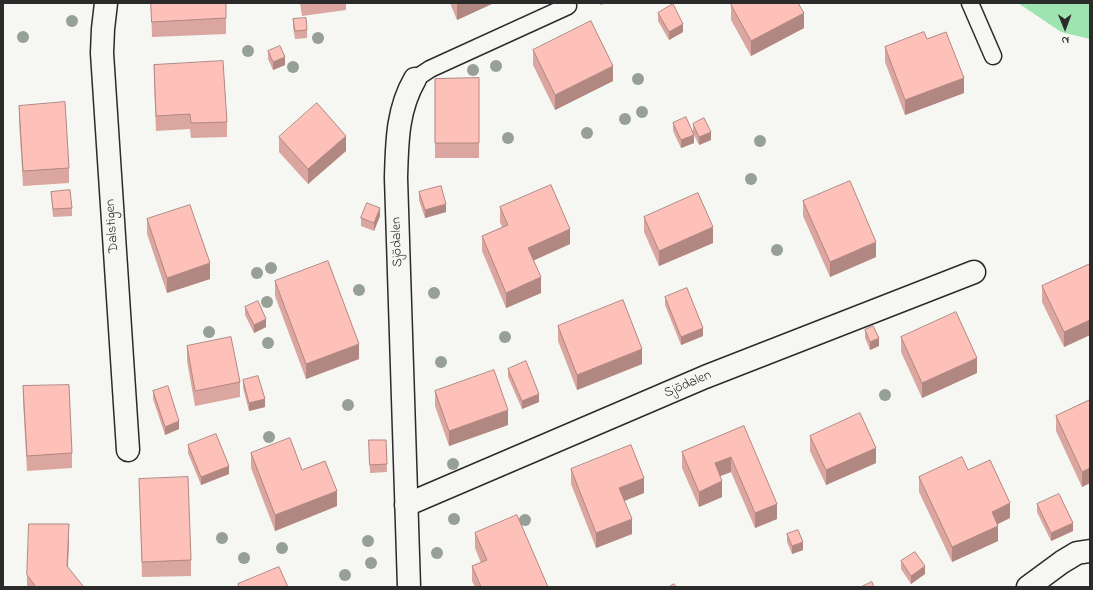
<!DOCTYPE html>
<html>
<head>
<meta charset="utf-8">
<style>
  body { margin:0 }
  #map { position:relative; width:1093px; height:590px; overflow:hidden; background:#f6f6f2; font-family:"Indie Flower",sans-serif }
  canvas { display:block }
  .frame { position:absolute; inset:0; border:4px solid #2b2b2b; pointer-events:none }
  .north { position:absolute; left:1045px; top:8px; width:40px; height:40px; -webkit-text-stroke:3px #f6f6f2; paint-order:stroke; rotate:179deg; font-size:11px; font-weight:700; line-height:16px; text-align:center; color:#2b2b2b }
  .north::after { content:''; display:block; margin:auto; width:14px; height:18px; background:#2b2b2b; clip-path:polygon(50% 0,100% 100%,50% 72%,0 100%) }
</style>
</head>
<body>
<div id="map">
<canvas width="1093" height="590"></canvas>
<div class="frame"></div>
<div class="north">N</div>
</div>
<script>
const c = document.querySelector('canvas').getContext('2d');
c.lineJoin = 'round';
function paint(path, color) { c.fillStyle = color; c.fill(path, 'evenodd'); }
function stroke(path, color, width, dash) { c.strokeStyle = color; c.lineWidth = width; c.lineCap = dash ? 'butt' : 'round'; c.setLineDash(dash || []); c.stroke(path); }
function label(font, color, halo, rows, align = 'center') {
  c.font = font + ' "Indie Flower",sans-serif'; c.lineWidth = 3; c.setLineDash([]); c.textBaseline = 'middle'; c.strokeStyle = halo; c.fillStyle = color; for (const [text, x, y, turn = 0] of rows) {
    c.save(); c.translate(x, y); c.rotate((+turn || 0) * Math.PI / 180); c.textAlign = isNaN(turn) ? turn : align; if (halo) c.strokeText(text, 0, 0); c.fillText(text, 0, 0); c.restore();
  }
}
paint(new Path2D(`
  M1018,3H1090V39L1061,32Z`), '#9de4b1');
const service = new Path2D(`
  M970,3L993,56
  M415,79L430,69L568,6`);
const minor = new Path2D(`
  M106,3L103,29L102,53L128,450
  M406,505L705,377L974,272
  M409,587L396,178C397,143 397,110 415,79
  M1028,587L1062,562L1077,553L1090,551`);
stroke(service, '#2b2b2b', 19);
stroke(minor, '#2b2b2b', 25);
stroke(service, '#f6f6f2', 16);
stroke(minor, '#f6f6f2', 22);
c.fillStyle = '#96a097';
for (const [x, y] of [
  [72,21],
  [23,37],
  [318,38],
  [248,51],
  [496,66],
  [293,67],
  [473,70],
  [638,79],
  [642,112],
  [625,119],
  [587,133],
  [508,138],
  [760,141],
  [751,179],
  [777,250],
  [271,268],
  [257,273],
  [359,290],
  [434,293],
  [267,302],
  [209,332],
  [505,337],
  [268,343],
  [441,362],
  [885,395],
  [348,405],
  [269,437],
  [453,464],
  [454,519],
  [525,520],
  [222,538],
  [368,541],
  [282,548],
  [437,553],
  [244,558],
  [371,563],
  [345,575]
]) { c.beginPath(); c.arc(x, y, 6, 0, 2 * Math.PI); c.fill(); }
paint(new Path2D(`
  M151,3H226V34L152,37Z
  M300,3H346V10L302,16Z
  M450,3H494L457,20Z
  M600,3H610L600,5Z
  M731,5L804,28L751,56L731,20Z
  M658,13L683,32L669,40L658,21Z
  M293,19L307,30V38L295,39L293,27Z
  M927,39L964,93L905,115L885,62V47Z
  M533,50L613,81L555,110L533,65Z
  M268,51L285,65L273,70L268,59Z
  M154,65L227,122V137L191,138L190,129L156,131L154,80Z
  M479,78V158H435V79Z
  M19,106L69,168V183L23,186L19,121Z
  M673,123L693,131V124L711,140L699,145L694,135V143L681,148L673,131Z
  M279,137L346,151L308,184L279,152Z
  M51,192L72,208V216L53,217Z
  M419,192L446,212L425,218L419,200Z
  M803,201L876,257L830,277L803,216Z
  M500,207L570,244L534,260L541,293L506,308L482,251V236L502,227L500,222Z
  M380,216L374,231L361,226V218Z
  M644,217L713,243L659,266L644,232Z
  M147,219L210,279L167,293L147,234Z
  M1090,264V335L1064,347L1042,302V286Z
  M275,281L359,359L306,379L275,296Z
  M665,297L703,336L681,345L665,305Z
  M245,307L266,327L254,333L245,315Z
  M558,326L642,364L577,390L558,341Z
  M865,330L879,346L870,350L865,338Z
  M901,337L977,373L922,398L901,352Z
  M187,346L240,382V397L195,406L187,361Z
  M508,369L539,402L522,409L508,377Z
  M243,380L265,407L249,411L243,388Z
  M23,386L72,453V468L27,471L23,401Z
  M153,391L179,429L165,435L153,399Z
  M435,391L508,425L449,446L435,406Z
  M1090,400V483L1082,487L1056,431V416Z
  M744,426L777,519L755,528L731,472L720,476L722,497L699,507L682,468V452Z
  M810,436L876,463L826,485L810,451Z
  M369,440H386L387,472L370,473Z
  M188,445L229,474L201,485L188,453Z
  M251,453L302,470L337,506L275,531L251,468Z
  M571,469L644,493L624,501L632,534L596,548L571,484Z
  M919,477L1010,518L997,524L998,541L952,562L919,492Z
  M139,479L191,560V576L142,577Z
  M1037,504L1073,531L1051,541L1037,512Z
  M475,533L548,587H475L472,581V566L481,563L475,548Z
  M787,534L803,550L792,554L787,542Z
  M69,539L68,567L83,587H27V575Z
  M901,561L925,574L911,584L901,569Z`), '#daa69f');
paint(new Path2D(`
  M460,3H494L457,20V4Z
  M804,13V28L751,56V41Z
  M683,24V32L669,40V32Z
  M285,57V65L273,70V62Z
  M613,66V81L555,110V95Z
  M964,78V93L905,115V100Z
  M711,132V140L699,145V137Z
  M694,135V143L681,148V140Z
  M346,136V151L308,184V169Z
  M446,204V212L425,218V210Z
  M380,208V216L374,231V223Z
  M713,227V243L659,266V251Z
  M570,229V244L528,263V248Z
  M876,242V257L830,277V262Z
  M210,263V279L167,293V278Z
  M541,277V293L506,308V293Z
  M266,319V327L254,333V325Z
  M1090,320V335L1064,347V332Z
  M703,328V336L681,345V337Z
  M879,338V346L870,350V342Z
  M359,344V359L306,379V364Z
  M642,349V364L577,390V375Z
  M977,358V373L922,398V383Z
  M539,394V402L522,409V401Z
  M265,399V407L249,411V403Z
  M508,410V425L449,446V431Z
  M179,421V429L165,435V427Z
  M876,448V463L826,485V470Z
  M731,457V472L715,478V463Z
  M229,466V474L201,485V477Z
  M1090,468V483L1082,487V472Z
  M644,478V493L619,503V488Z
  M722,481V497L699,507V492Z
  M337,491V506L275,531V515Z
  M1010,503V518L992,527V512Z
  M777,504V519L755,528V513Z
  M632,519V534L596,548V533Z
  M1073,523V531L1051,541V533Z
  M69,524V539L67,581V566Z
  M998,526V541L952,562V547Z
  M803,542V550L792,554V546Z
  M925,566V574L911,584V576Z`), '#b18782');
const building = new Path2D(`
  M151,3H226V18L152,22Z
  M734,3H798L804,13L751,41L731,5Z
  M673,4L683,24L669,32L658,13Z
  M306,18L307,30L295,31L293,19Z
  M591,21L613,66L555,95L533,50Z
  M924,32L927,39L946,32L964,78L905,100L885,47Z
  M280,46L285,57L273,62L268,51Z
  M223,61L227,122L191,123L190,114L156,116L154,65Z
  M479,78V143H435V79Z
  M65,102L69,168L23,171L19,106Z
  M317,103L346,136L308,169L279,137Z
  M686,117L694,135L681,140L673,123Z
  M704,118L711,132L699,137L693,124Z
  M850,181L876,242L830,262L803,201Z
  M551,185L570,229L528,248L541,277L506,293L482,236L508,225L500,207Z
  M441,186L446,204L425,210L419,192Z
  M70,190L72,208L53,209L51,192Z
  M698,193L713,227L659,251L644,217Z
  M367,203L380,208L374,223L361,218Z
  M190,205L210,263L167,278L147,219Z
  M328,261L359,344L306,364L275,281Z
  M1090,264V320L1064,332L1042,286Z
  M687,288L703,328L681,337L665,297Z
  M623,300L642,349L577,375L558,326Z
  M258,301L266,319L254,325L245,307Z
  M956,312L977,358L922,383L901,337Z
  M873,326L879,338L870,342L865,330Z
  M231,337L240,382L195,391L187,346Z
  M526,361L539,394L522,401L508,369Z
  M494,370L508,410L449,431L435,391Z
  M258,376L265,399L249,403L243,380Z
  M69,385L72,453L27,456L23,386Z
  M168,386L179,421L165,427L153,391Z
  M1090,400V468L1082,472L1056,416Z
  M860,413L876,448L826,470L810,436Z
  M744,426L777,504L755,513L731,457L715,463L722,481L699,492L682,452Z
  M216,434L229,466L201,477L188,445Z
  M290,438L302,470L325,461L337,491L275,515L251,453Z
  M369,440H386L387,464L370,465Z
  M631,445L644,478L619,488L632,519L596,533L571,469Z
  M962,457L968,470L990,460L1010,503L992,512L998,526L952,547L919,477Z
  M188,477L191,560L142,562L139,479Z
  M1059,494L1073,523L1051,533L1037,504Z
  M517,515L548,587H481L472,566L487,560L475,533Z
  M29,524H69L67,566L83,586L82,587H36L27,575Z
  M798,530L803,542L792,546L787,534Z
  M915,552L925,566L911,576L901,561Z
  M279,567L288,587H239L238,584Z
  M872,582L874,587H861Z
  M674,584L676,587H669Z`);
paint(building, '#fdc1b9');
stroke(building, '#b18782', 1);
label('14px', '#2b2b2b', '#f6f6f2', [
  ["Dalstigen",113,226,-94],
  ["Sjödalen",398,242,-92],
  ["Sjödalen",688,385,-23]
]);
</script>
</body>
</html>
